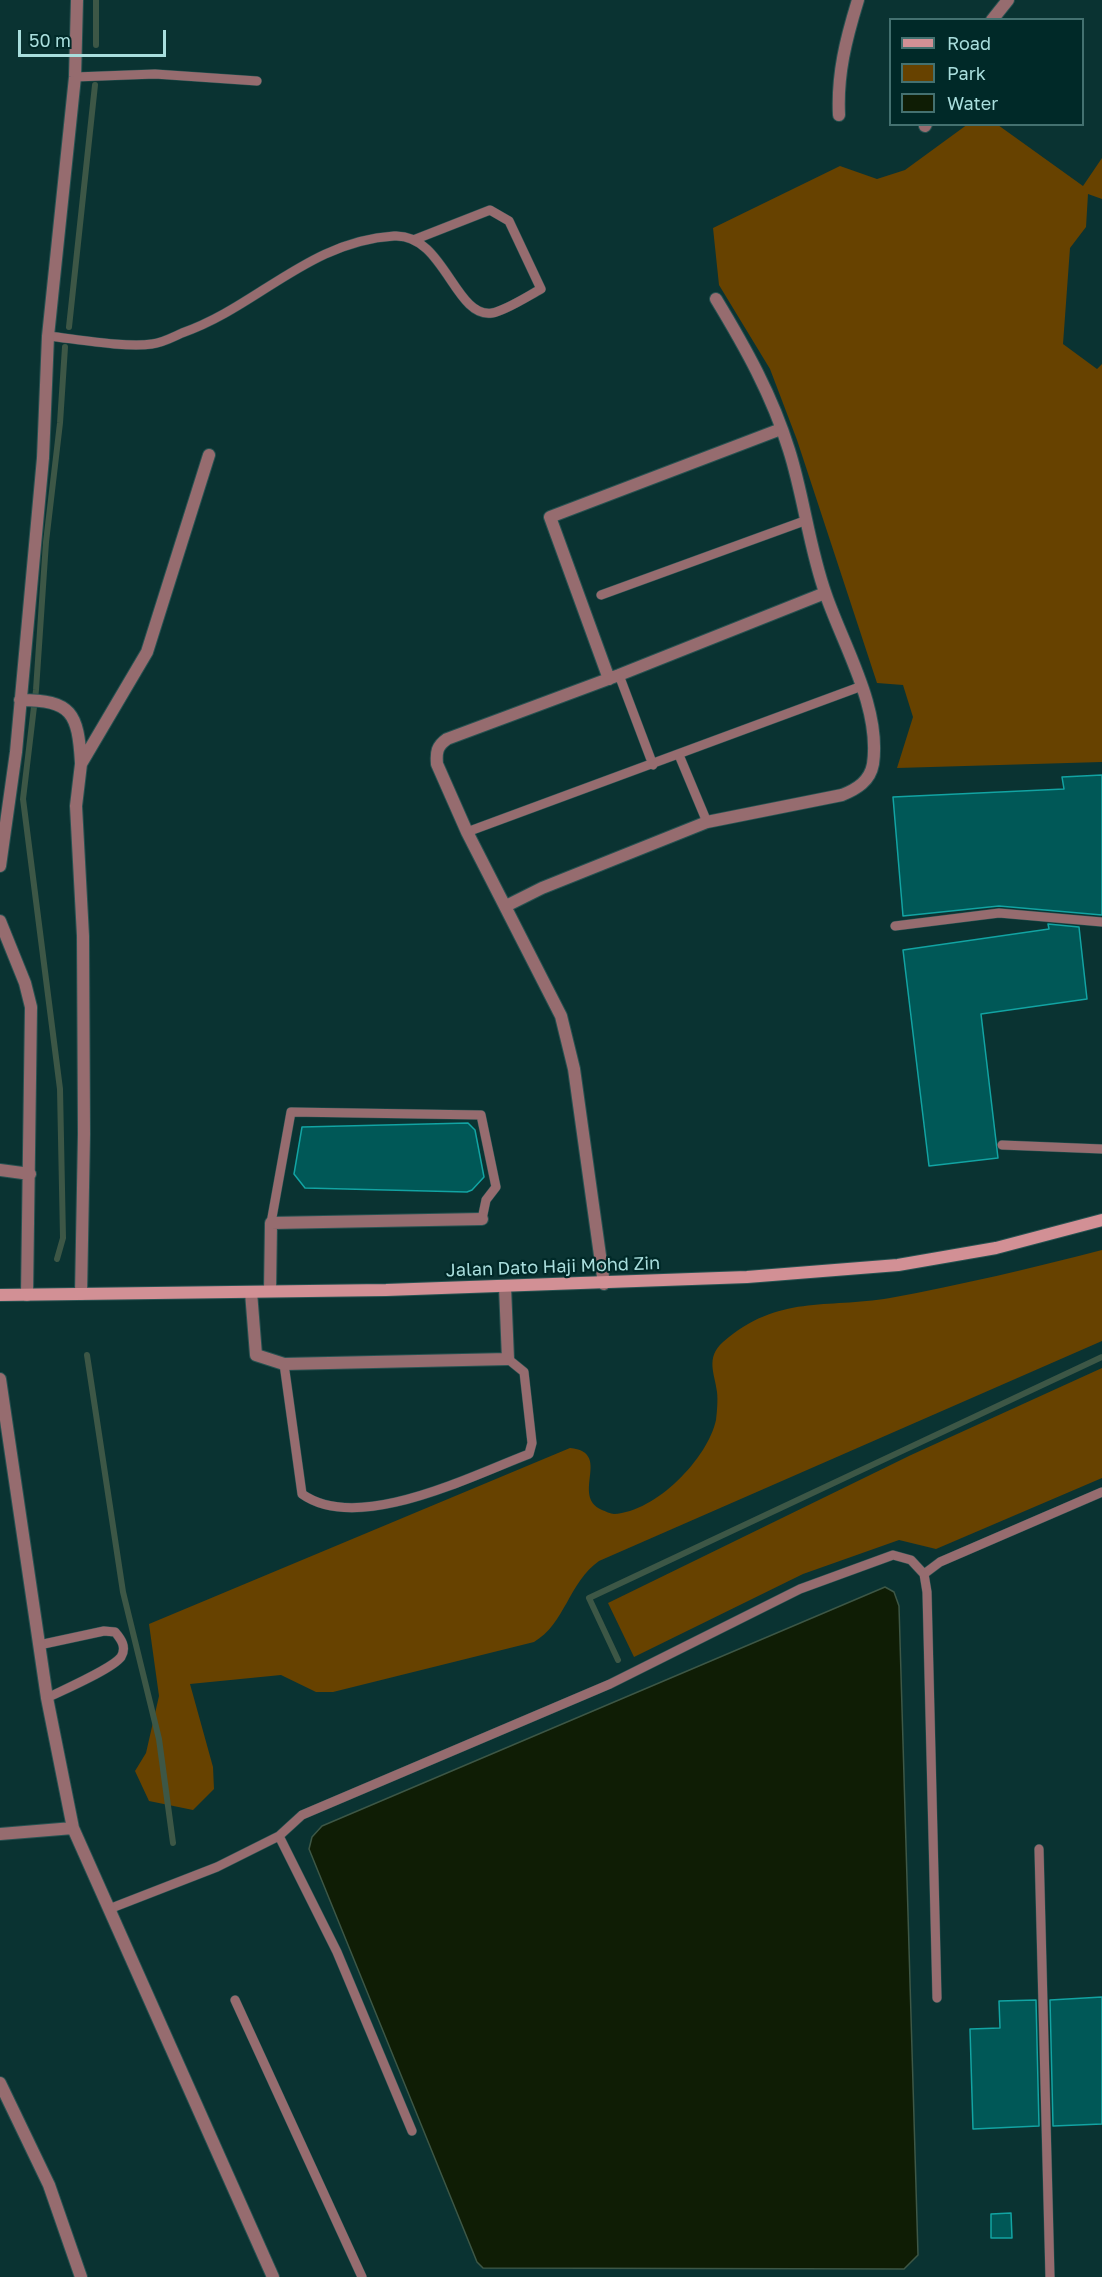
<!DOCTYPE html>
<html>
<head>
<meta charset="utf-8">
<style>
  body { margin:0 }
  #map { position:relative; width:1102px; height:2277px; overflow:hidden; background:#0a3332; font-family:"Golos Text",sans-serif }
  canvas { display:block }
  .legend { position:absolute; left:889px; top:18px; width:195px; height:108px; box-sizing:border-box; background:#002928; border:2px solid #447170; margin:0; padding:8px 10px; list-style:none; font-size:18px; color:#a9dedd }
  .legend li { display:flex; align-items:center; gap:12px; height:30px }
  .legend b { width:30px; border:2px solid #447170 }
  .scale { position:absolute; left:18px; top:30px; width:148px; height:27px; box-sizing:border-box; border:3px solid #a9dedd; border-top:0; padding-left:8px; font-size:18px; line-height:21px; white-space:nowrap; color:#a9dedd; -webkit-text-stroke:4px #002928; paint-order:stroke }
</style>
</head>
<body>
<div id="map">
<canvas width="1102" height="2277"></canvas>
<ul class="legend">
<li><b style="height:8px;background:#d29095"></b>Road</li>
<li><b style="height:16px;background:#674200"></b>Park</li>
<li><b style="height:16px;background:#0f1d05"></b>Water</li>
</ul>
<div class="scale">50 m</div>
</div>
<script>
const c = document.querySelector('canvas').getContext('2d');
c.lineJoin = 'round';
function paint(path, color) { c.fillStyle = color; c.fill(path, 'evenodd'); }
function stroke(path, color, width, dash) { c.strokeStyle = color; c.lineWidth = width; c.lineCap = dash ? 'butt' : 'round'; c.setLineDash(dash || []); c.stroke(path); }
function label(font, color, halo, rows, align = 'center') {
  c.font = font + ' "Golos Text",sans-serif'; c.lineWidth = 4.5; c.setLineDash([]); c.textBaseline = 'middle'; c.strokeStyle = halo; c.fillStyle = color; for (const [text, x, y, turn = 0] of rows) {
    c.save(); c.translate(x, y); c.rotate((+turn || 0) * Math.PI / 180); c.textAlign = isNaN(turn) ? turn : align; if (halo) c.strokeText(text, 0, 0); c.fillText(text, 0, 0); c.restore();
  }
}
paint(new Path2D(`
  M968,124L998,125L1083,186L1102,158V199L1088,194L1086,227L1070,248L1063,344L1097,369L1102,364V762L897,768L913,717L903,685L877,683L797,440L770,369L719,285L713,228L840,166L877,179L905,170Z
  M1102,1250V1341L599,1561C569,1582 565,1624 534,1642L333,1692H316L281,1675L190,1684L213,1767L214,1789L193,1810L149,1801L135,1771L146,1753L159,1696L149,1624L570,1448C613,1452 570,1496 602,1510C605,1511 611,1514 614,1514C656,1512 708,1458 716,1420C717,1412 718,1400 717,1392C715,1374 705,1358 723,1342C779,1294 825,1309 890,1298C961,1285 1032,1268 1102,1250Z
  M1102,1368V1478L936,1549L899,1540L803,1574L634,1657L608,1603L911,1455Z`), '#674200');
const water = new Path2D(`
  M885,1587L894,1592L899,1606L918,2255L904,2269L483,2268L477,2262L309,1849L312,1837L322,1826Z`);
paint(water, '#0f1d05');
stroke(water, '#3d5746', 1.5);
stroke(new Path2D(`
  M96,45V0
  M69,327L95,85
  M57,1259L63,1238L60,1089L23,799L36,690L46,542L60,423L65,347
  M87,1355L123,1592L159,1739L173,1843
  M618,1660L589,1598L1102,1357`), '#3d5746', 6);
const building = new Path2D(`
  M1102,775V915L999,906L903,916L893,797L1064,789L1062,777Z
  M1048,924L1079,927L1087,999L981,1014L998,1158L929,1166L903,950L1049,929Z
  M468,1123L475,1130L484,1177L472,1190L467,1192L305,1188L294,1174L302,1127Z
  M1102,1997V2124L1053,2126L1050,2000Z
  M1036,2000L1039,2126L973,2129L970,2029L1000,2028L999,2001Z
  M1011,2213L1012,2238H991V2214Z`);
paint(building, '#005857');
stroke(building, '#12a4a3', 1.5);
const lane = new Path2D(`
  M75,77L155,74L257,81
  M48,336C76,339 126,348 152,344C162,343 173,337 182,333C257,307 309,241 394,236C444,233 455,319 492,313C505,311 528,296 541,289L509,221L490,210L416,239
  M601,595L807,520
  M619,675L653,765
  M679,755L707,822
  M467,832L862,686
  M895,926L999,913L1102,922
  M1002,1145L1102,1149
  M271,1223L291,1112L481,1115L496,1187L486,1200L482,1219
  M284,1364L302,1494C358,1534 471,1476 529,1454L532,1443L524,1372L508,1359
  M924,1574L940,1562L1102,1492
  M39,1645L104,1631L115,1632C121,1639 127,1647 121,1657C112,1669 63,1690 47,1698
  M279,1836L337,1952L412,2131
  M1039,1849L1050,2277
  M109,1909L217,1867L279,1836L302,1815L610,1684L800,1589L893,1555L911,1560L924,1574L927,1592L937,1998
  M235,2000L362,2277`);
const street = new Path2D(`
  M992,20L1008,0
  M839,115C837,74 846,39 858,0
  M925,126L926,124
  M609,679L550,517L781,429
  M20,700C72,700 78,713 81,763
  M0,866L16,752L43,458L48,336L75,77L77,0
  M506,906L542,888L707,822L842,795C857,789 870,781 873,764C881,708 844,647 826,595C809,548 804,497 789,450C772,395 745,347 716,299
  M0,921L25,983L31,1007L27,1295
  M0,1170L30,1174
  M604,1284L574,1069L561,1016L467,832L437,764C436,752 437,746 447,739L619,675L825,593
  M270,1291L271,1223L482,1219
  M251,1292L256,1355L284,1364L508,1359L505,1287
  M81,1294L84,1134L83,936L76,806L81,764L147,652L209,455
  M0,1379L47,1698L73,1828L273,2277
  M0,1834L73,1828
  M0,2083L49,2185L81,2277`);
const secondary = new Path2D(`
  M0,1295L386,1290L747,1277L898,1265L996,1248L1102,1220`);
stroke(lane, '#275251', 10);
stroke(street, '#275251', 14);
stroke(secondary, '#275251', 14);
stroke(lane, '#966c6f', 9);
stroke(street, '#966c6f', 12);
stroke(secondary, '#d29095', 12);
label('18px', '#a9dedd', '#002928', [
  ["Jalan Dato Haji Mohd Zin",553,1267,-2]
]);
</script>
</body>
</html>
